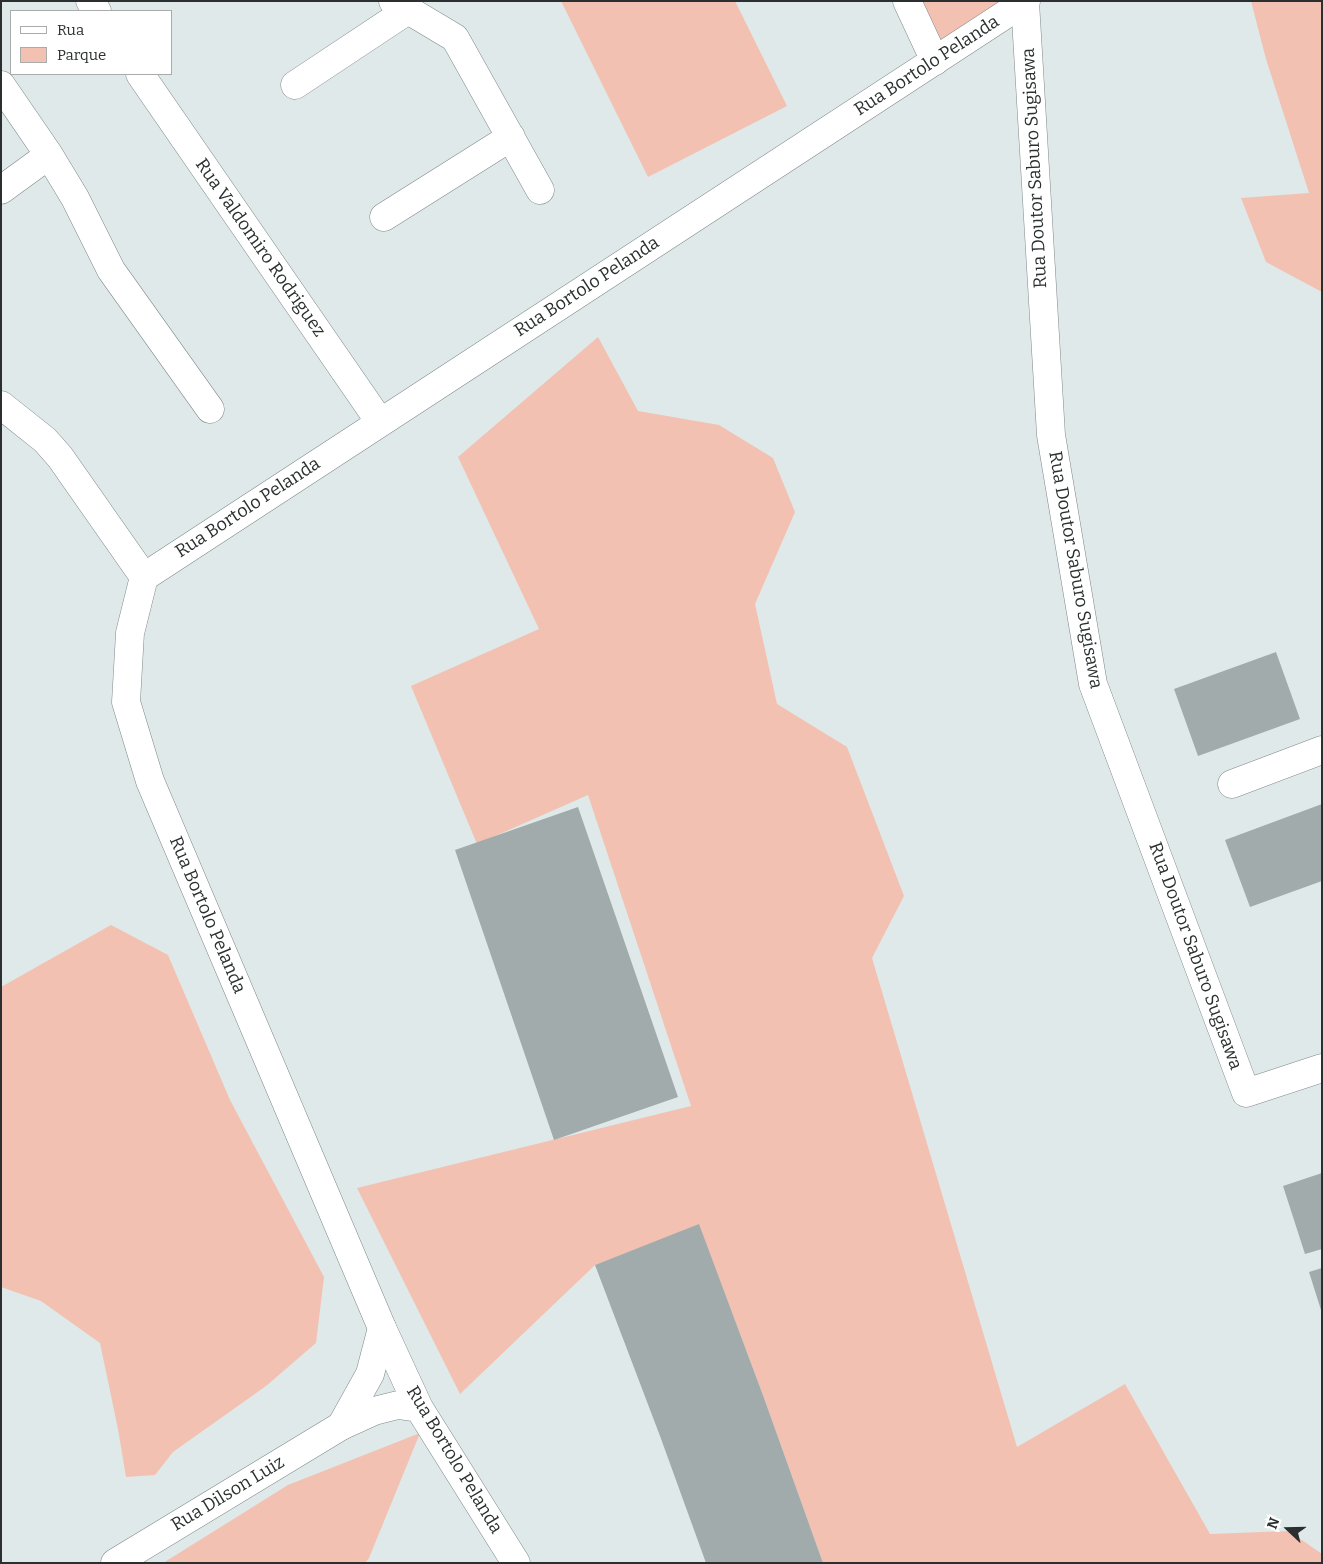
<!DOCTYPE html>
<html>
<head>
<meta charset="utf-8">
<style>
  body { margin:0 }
  #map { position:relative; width:1323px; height:1564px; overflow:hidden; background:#dfe9e9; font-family:Bitter,serif }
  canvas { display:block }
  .frame { position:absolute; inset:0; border:2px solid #2b2f2f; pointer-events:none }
  .legend { position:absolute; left:10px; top:10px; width:162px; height:65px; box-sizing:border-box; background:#fff; border:1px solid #aaacac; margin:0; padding:6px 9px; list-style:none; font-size:15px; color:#2b2f2f }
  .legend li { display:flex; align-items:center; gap:10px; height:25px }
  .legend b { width:25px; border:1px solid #aaacac }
  .north { position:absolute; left:1263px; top:1504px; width:50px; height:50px; -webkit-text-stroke:4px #fff; paint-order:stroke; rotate:291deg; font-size:14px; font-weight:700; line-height:20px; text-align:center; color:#2b2f2f }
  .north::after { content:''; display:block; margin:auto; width:18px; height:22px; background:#2b2f2f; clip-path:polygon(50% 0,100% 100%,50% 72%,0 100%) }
</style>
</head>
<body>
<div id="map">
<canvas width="1323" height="1564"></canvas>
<div class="frame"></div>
<ul class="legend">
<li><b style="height:6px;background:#fff"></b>Rua</li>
<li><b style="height:14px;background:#f2c1b1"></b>Parque</li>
</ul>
<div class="north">N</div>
</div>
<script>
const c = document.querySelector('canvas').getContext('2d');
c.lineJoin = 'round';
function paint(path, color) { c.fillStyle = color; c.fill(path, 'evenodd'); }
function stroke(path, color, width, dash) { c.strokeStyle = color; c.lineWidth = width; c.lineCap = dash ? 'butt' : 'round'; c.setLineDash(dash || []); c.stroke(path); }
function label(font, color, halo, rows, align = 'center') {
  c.font = font + ' Bitter,serif'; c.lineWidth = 4; c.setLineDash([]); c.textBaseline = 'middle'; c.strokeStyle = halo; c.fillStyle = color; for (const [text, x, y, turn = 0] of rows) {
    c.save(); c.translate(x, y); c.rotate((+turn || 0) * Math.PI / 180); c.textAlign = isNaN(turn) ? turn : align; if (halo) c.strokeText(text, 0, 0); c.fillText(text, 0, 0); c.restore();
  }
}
paint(new Path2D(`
  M561,1H735L787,106L648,177Z
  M919,1H1005L939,48Z
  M1251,1H1322V292L1266,262L1241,198L1309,193L1266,59Z
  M598,337L638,411L719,425L773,458L795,512L755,604L777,704L847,747L904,896L872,958L1017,1447L1125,1384L1210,1534L1289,1531L1322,1554V1563H823L764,1398L699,1225L595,1265L460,1394L357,1188L691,1106L588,795L477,844L411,686L539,629L458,457Z
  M111,925L168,955L230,1100L324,1277L316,1343L266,1386L173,1452L155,1475L126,1477L118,1429L100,1343L41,1301L1,1287V987Z
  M420,1433L369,1558L365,1563H163L288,1485Z`), '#f2c1b1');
paint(new Path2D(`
  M1276,652L1300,719L1198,756L1174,689Z
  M1322,804V881L1250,907L1225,840Z
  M578,807L678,1097L554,1140L455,850Z
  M1322,1173V1249L1305,1254L1283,1186Z
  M699,1224L764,1398L823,1563H706L660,1436L595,1265Z
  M1322,1268V1310H1321L1309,1272Z`), '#a1abab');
const street = new Path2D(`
  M90,1L97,11
  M393,1L455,38L540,190
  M907,1L935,61
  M1025,2L1051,435L1093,684L1246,1093L1322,1068
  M140,74L380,422
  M1,85L49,155L75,198L111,270L210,409
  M295,85L408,10
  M1,190L49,155
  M384,217L511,137
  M1,405L45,440L60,457L144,577
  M1232,784L1322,750
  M382,1328L419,1408L516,1563
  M341,1426L374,1411L398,1405L419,1408`);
const secondary = new Path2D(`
  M115,1563L341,1426L370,1374L382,1328L150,781L126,702L130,633L144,577L1026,1`);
stroke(street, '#7f8888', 29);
stroke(secondary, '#7f8888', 29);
stroke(street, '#fff', 28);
stroke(secondary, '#fff', 28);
label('18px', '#2b2f2f', '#fff', [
  ["Rua Bortolo Pelanda",927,66,-33],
  ["Rua Doutor Saburo Sugisawa",1035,168,-93],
  ["Rua Valdomiro Rodriguez",260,248,55],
  ["Rua Bortolo Pelanda",587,287,-33],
  ["Rua Bortolo Pelanda",248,508,-33],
  ["Rua Doutor Saburo Sugisawa",1075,570,80],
  ["Rua Bortolo Pelanda",207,915,67],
  ["Rua Doutor Saburo Sugisawa",1195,956,70],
  ["Rua Bortolo Pelanda",454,1460,59],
  ["Rua Dilson Luiz",228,1494,-31]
]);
</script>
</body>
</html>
